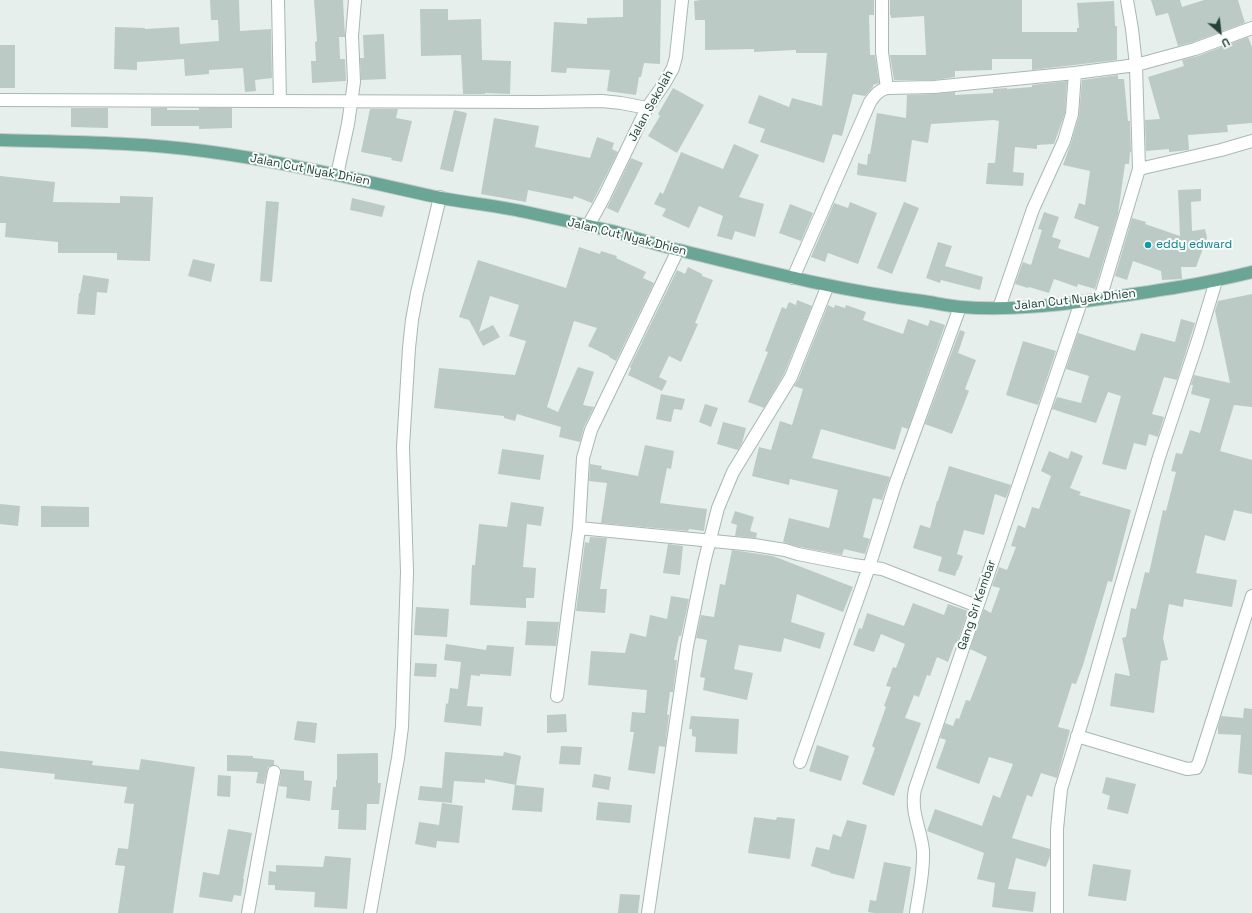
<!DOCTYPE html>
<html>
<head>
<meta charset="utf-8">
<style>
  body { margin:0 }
  #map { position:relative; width:1252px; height:913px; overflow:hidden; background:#e6efeb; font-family:"Space Grotesk",sans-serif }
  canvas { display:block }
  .north { position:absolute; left:1200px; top:12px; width:40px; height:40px; -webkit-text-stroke:3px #f7fbf9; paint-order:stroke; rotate:152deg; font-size:11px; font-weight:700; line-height:16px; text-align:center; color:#24423a }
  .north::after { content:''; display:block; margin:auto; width:14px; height:18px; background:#24423a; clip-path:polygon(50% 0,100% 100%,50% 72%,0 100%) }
</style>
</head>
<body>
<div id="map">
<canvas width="1252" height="913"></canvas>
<div class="north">U</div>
</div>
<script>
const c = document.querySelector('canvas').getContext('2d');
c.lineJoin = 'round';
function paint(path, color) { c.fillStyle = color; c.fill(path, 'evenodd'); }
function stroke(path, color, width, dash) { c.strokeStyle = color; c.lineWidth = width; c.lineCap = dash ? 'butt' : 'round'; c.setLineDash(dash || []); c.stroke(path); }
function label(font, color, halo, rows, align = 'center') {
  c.font = font + ' "Space Grotesk",sans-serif'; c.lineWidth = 4; c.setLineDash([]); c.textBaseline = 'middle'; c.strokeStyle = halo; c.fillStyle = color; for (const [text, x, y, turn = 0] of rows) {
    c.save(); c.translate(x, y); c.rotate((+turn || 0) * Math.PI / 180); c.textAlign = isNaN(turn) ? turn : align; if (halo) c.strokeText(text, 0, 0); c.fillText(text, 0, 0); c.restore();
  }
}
paint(new Path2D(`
  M210,0H239L240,31L271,29L272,78L255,80L256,91L245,92L243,68L209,70V74L185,76L184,59L137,62V70L114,69L115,27L145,28V29L179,27L180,44L219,41L218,20H211Z
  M314,0H343L345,37H339L340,59H345L346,81L312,83L311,61H316L315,42L317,41Z
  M623,0H661L660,64L644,63L641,77H639L636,95L607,91L610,70L567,68L566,73L551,72L554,22L587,24V18L623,17Z
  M700,0H874V15H869L870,55H875L879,83L873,85V87L865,96L853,94L842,136L833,134L824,163L760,142L765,129L748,123L759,95L789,107L792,98L822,106L827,53H796V50L754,52V49L705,50V20H695L694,1Z
  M890,0H1022V32H1077V28H1079L1077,3L1114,1L1115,26H1117V60L1032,70V59H992V70L955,71V77L934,80H894L890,55H926L924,16L891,18V15H890Z
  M1151,0H1180L1182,7L1204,0H1238L1245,23L1193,42L1178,46L1168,13L1156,16Z
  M420,9H448V20L481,19L482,60L511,61L510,94L485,93V94H463L461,55L421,56Z
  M384,34L386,79L361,80L360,58H364L363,35Z
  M1248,37L1252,47V123L1227,125L1228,132L1188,135L1189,150L1169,152V149L1146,151L1145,120L1160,119L1148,77L1184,66L1182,60L1198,56Z
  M0,45H15V88H0Z
  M1118,75V79H1124L1127,111L1128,121H1130L1131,152H1130L1129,164H1125L1118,214L1095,289L1078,284L1077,287L1054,279L1049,293L1029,287L1028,288L1015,284L1023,262L1031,265L1042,230L1038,229L1044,212L1059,217L1052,237L1061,240L1058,248L1089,258L1099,227L1074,218L1079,203L1085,205L1090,171L1063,165L1071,143L1079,116L1082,80Z
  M1067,81L1065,113L1054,144L1037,145V149L1015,147L1013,172L1024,173L1023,186L986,184L988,163H995L999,121L994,120L931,124L928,143L912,140L906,182L857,175L858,163L867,165L868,154H870L877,113L906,118L907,95L934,94L955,92V95L993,93V89L1007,88V89L1032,87V85Z
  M673,88L704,105L677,153L648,136L660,116L658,114Z
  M71,108H108V128L71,127Z
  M151,108H167V110H199V108H232V128L199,129V126H151Z
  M370,109H398L396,118L412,121L402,162L391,160L392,158L361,152Z
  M454,110L467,113L453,172L440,169Z
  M494,118L539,126L535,147L590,158L597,137L614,143L612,149L618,152L592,203L574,196L573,199L528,190L526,202L481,194Z
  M734,144L759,155L739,197L764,204L755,237L735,231L732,240L717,236L723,216L699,206L689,228L662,216L666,209L654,204L660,192L663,194L681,152L723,169Z
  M631,158L643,163L618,213L607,208Z
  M0,176L55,182L53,202L120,203V196L153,197L150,261L117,260V253H58V242L5,237L6,223H0Z
  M1201,189V201L1191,202L1192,231L1205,229L1207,238L1196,267H1181L1182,279L1162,280L1161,271L1133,261L1127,280L1115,276L1132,218L1146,222L1145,224L1180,236L1178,190Z
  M352,198L385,206L382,217L350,210Z
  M266,201L279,202L272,282L260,281Z
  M850,202L877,213L858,264L828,253L825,262L811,257L834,203L848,208Z
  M904,202L919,208L892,274L877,268Z
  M790,204L813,213L801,241L779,233Z
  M938,242L952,246L945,266L983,277L980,290L941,280L940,283L926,278Z
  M579,247L600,254L601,251L617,256L616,258L646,272L643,278L654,283L616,361L609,357V356L588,346L597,328L574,321L547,407L558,412L578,367L594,372L583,405L594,407L584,427L580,442L559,437L561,427L517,414L515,421L504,418V416L434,408L439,368L515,375L526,341L509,336L519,305L490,296L479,332L493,325L500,337L483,346L469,320L459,317L478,260L566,288Z
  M193,259L215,264L211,282L188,276Z
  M688,267L702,274V276L713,280L695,323L698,324L681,362L669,356L659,377L667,381L662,391L628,375L631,368L630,367L677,270L685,274Z
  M83,275L109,279L107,293L97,292L95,315L77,314L79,293H80Z
  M1252,294V407L1234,405L1220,451L1252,460V514L1234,510L1225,541L1205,535L1196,573L1237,580L1232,607L1184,599L1183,607L1169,604L1163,638L1168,660L1161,661L1154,713L1110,706L1115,673L1130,676L1122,638L1126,637L1131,608L1136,609L1145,572L1149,573L1163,510L1166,511L1176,472L1171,471L1176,453L1182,454L1190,430L1200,433L1210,399L1191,394L1193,385H1191L1194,375L1230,383L1215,311L1218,301Z
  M797,300L812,306L784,374L764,408L748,402L768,352L765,351L782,307L786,309L789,302L796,305Z
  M828,305L834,308L835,305L845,308L846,305L866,312L863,320L903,334L908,319L928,326L930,320L945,325L908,429L902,427L895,450L821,429L812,458L890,477L882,500L873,498L863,537L870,539L865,554L844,549L842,555L800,547L783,542L789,518L829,528L838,490L790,479L789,485L752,476L759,447L771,450L780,421L792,425L803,389L794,386L798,380Z
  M1181,319L1195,323L1177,380L1164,377L1152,414L1164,417L1158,437L1149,434L1146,446L1134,443L1126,470L1102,464L1121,396L1108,392L1096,423L1052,409L1057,397L1081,403L1089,376L1066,369L1078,333L1135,351L1141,333L1175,342Z
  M960,330L965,332L958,353L976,360L965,389L969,391L952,434L925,424Z
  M1023,341L1056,351L1038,405L1006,395Z
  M661,394L685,399L682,410L674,409L671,422L656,419Z
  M705,404L718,408L711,427L699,422Z
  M723,422L746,428L742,443L738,450L717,444Z
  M645,445L674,451L671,469L667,468L660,503L707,509L704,531L689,529L688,531L601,523L607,483L589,481L590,464L602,466L601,469L638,476Z
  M502,449L544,455L540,480L498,474Z
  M1049,451L1068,459L1071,451L1083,456L1070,488L1081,492L1079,495L1131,510L1112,582L1108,581L1083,665L1076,684L1072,683L1058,727L1070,730L1057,778L1041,773L1032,797L1027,795L1012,838L1050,849V856L1046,867L1016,858L1008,889L1036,892L1033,912L992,907L995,883L977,879L984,853L927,831L935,809L982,826L993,795L1000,798L1013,764L989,757L979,784L936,768L946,740L940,738L945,723L953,726L956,718L959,719L966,700L970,701L987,657L970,649L984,609L991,613L1000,588L992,586L999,567L1007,570L1016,547L1011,546L1018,525L1025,528L1032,507L1039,509L1051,476L1041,471Z
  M949,466L1011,485L1006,498L995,494L984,535L964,530L957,554L963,556L958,570H957L955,576L938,571L942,557L913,548L920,525L930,528L937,501H938Z
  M511,502L544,507L541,526L527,524L523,567L536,568L534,598H526V608L470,605L472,565H475L479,524L507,527Z
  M0,504L20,506L18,526L0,524Z
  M41,506L89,507V527H41Z
  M735,511L754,517L750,531L757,533L756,538L735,536L737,525L731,523Z
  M590,537L607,538L600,589H607L605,613L576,611L585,542L589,543Z
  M668,544L683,546L680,575L663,573Z
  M732,550L773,556L853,587L843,612L797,594L791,622L825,633L820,649L784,638L781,652L739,645L734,669L753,673L747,700L703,690L705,678L700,677L707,640L696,638L701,615L714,617L720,584L725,585Z
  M671,596L689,599L681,636H679L674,660H677L673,692H670L667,714L669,715L665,747L659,746L655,774L628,770L634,732H630L632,712L645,713L647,690L588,685L591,651L625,653L630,633L646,637L650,615L667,619Z
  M913,603L944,615L948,604L968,611L957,643H955L948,662L937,657L930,676L927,675L919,697L914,695L905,718L921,723L894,796L862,784L875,748L872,746L886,707L884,706L891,687L886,686L893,667L896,668L905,644L881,634L874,652L853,645L859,628L862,629L867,613L904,626Z
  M416,607L449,609L447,637L414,635Z
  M527,621L559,622L556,646L525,645Z
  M446,644L486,650L487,645L514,647L511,676L480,674V676L471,675L467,706L483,707L481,726L444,722L446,703L448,704L450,688L458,689L461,662L444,660Z
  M415,663L437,664L436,677L414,676Z
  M1244,708L1252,709V775L1238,773L1241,735L1218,734V727L1221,716L1243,718Z
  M566,714L567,732L547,733V715Z
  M691,716L739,719L737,754L695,752L696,737L692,736V729H689Z
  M297,721L317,723L315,743L294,740Z
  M817,745L849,756L841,781L809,771Z
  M561,746L582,747L580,765L559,764Z
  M0,751L93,761L92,765L139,770L141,759L195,767L173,913H118L125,866L115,865L118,848L128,849L134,804L124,803L127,787L54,779L55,774L0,768Z
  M445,752L503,756L504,752L521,756L516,785L485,779V783L454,781L452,803L418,800L420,786L442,788Z
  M378,753V783H381L379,804H367L366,830L338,829L339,810H331L333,787H336V780H337V754Z
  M227,755L253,756V758L274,760V765L268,767L264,784L256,783L258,772L227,771Z
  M281,769L304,771V780L312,781L310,801L286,798L287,787L279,786L281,773Z
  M594,774L611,777L609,790L592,787Z
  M218,775L231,776L230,797L217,796Z
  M1106,777L1136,784L1128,814L1107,809L1110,796L1102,793Z
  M515,785L544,788L542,812L512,810Z
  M598,802L632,805L630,823L596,820Z
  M442,803L463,806L459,843L437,841L436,848L415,844L419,822L439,825Z
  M754,817L776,820L777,817L795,819L790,859L748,853Z
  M847,820L867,825L854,879L830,873V872L811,866L816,847L829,850L833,834L841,837Z
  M228,829L252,833L243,879H244L241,896L234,895L232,902L199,897L203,872L219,875Z
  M325,856L351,858L347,909L314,907L315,892L275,890V885H268L269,871L276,872V865L323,867Z
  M884,862L911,867L903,913H874L868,912L870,900L876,901Z
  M1093,864L1131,870L1126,901L1088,896Z
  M620,894L640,895L638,913H618Z`), '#bbcac4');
const minor = new Path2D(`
  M278,0L280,101
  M882,0V52L887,88
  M0,100L539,102L602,101L621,103L647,108
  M1139,169L1221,150L1252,141
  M337,175L348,124L354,82L352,36L355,0
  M588,226L604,197L647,108L664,84L673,68L676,57L682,0
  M793,278L870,102C875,95 879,90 887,88L934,87L1075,73L1136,65L1195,49L1252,28
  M1100,299L1139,169L1136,65L1132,29L1127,0
  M999,308L1033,209L1064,141L1072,114L1075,73
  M579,528L754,545L785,550L798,554L854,565L882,569L977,606
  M557,696L579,528L583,458L591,430L678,250
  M1077,736L1187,769L1196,768L1199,762L1252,596
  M800,762L869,567L895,485L960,307
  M248,913L274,772
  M370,913L398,758L402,727L407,572L403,447L409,348L412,320L417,293L440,197
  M648,913L687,646L704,563L718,508L733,472L791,377L828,285
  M916,913C919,892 924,872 923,851C921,829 910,812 915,789L1081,302
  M1057,913V829L1061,789L1085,712L1121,586L1159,457L1198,340L1216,281`);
const major = new Path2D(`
  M0,140C68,142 137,142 204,151C282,161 359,180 436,197C467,203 499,206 530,213C557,219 585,225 612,231C634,237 656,245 679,250C760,270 840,291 923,301C936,303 948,306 961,307C1010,311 1059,305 1107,298C1156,291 1204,284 1252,272`);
stroke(minor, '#a8b8b2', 14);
stroke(major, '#c2cac8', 14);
stroke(minor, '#fff', 12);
stroke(major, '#6aa596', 12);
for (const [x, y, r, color] of [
  [1148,245,4,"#0f9aa8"]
]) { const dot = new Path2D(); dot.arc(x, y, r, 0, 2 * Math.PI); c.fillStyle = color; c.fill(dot); stroke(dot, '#f7fbf9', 1.5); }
label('12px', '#24423a', '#f7fbf9', [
  ["Jalan Sekolah",651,106,-61],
  ["Jalan Cut Nyak Dhien",310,170,11],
  ["Jalan Cut Nyak Dhien",627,237,14],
  ["Jalan Cut Nyak Dhien",1075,300,-6],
  ["Gang Sri Kembar",977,605,-71]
]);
label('12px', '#0d838f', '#f7fbf9', [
  ["eddy edward",1156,245]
], 'left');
</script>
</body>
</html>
